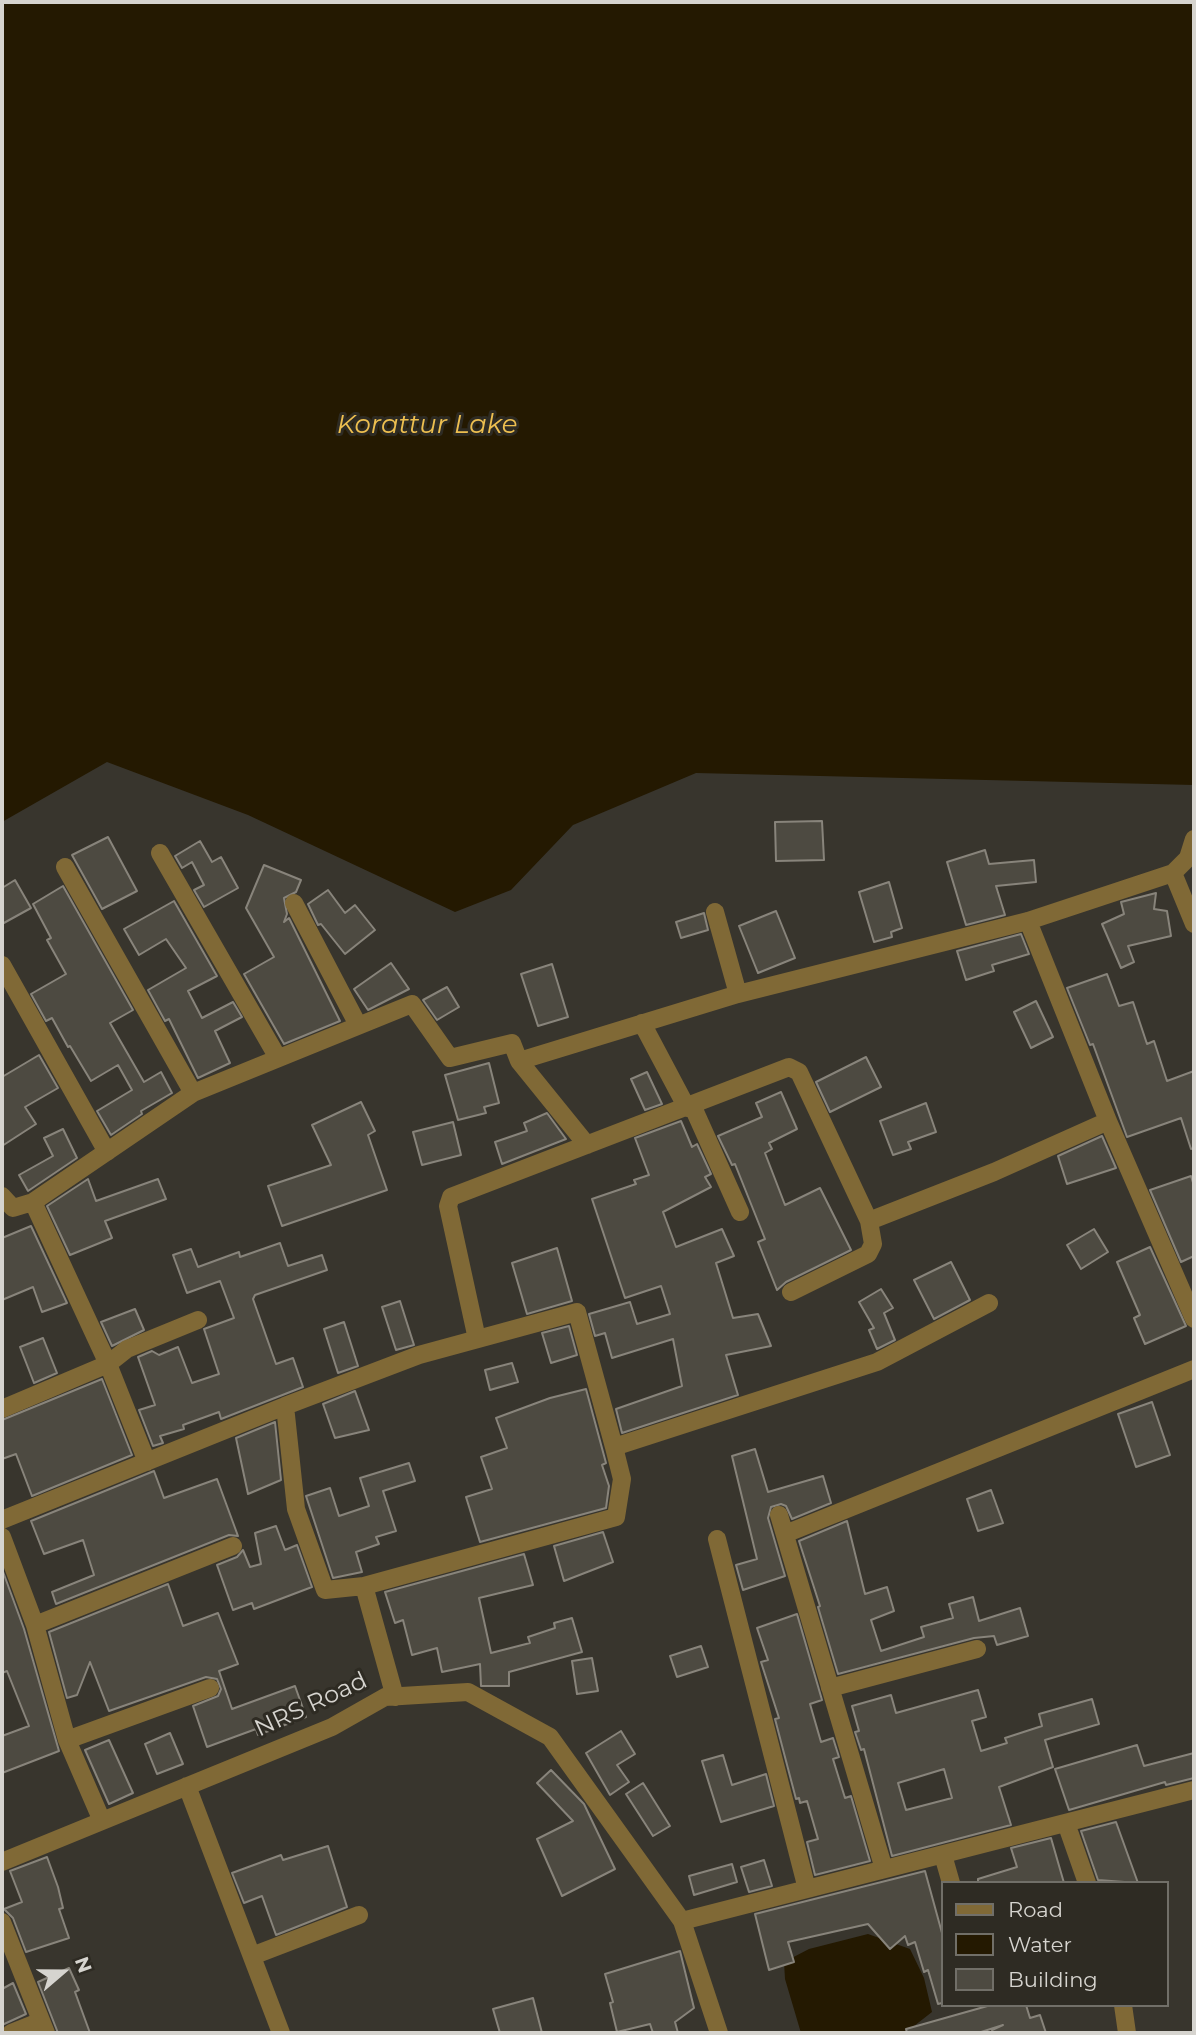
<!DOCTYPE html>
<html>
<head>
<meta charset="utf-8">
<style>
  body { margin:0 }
  #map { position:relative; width:1196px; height:2035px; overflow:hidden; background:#38352d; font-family:Montserrat,sans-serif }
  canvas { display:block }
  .frame { position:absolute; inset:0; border:4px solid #d6d4cf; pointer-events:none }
  .legend { position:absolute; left:941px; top:1881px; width:228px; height:126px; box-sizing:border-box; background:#2e2b23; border:2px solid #716f68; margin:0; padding:9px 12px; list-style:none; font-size:21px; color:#d6d4cf }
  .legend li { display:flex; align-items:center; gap:14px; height:35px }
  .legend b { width:35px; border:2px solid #716f68 }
  .north { position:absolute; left:28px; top:1937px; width:70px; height:70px; -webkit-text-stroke:5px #2e2b23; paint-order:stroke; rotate:70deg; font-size:19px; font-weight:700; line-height:28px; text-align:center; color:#d6d4cf }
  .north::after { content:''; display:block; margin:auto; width:24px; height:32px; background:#d6d4cf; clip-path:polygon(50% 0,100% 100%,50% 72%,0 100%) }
</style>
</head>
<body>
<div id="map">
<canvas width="1196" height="2035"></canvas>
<div class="frame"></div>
<ul class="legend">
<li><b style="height:9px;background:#806936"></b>Road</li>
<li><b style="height:19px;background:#241901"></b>Water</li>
<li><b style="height:19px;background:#4d4a41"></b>Building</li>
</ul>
<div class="north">N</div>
</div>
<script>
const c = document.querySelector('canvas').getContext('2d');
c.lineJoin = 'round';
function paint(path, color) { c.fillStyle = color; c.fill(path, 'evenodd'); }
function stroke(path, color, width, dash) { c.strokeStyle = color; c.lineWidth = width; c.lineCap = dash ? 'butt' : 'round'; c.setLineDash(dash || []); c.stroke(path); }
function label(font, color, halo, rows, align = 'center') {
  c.font = font + ' Montserrat,sans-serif'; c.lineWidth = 6; c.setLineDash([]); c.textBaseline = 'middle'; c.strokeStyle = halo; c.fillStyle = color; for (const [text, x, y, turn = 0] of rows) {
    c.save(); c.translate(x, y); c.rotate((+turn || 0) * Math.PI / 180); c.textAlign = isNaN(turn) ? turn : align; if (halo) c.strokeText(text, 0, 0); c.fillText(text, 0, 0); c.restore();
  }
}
paint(new Path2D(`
  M2,2H1194V785L696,773L573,825L511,890L455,912L248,815L107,762L2,822Z
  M868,1934L910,1949L924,1978L932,2012L905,2033H801L785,1979L784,1962L809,1949Z`), '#241901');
const building = new Path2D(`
  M822,821L824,860L776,861L775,822Z
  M108,837L137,891L102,909L72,855Z
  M200,841L212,862L221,857L238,888L204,907L194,890L204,885L192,862L182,868L175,856Z
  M985,850L989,864L1034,860L1036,882L996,886L1005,915L966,925L947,862Z
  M264,865L301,880L296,892L284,898L287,914L284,922L289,918L340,1021L284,1044L244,974L274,957L246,908Z
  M15,880L31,908L2,924V888Z
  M889,882L902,928L891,932L892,937L874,942L859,892Z
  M63,886L133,1010L110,1023L144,1082L161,1072L172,1093L141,1111L142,1114L111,1135L97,1111L132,1090L118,1065L91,1081L70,1046L68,1047L52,1018L46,1021L31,994L66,974L47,940L51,938L33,904Z
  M328,890L345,913L355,905L375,930L345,954L321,924L318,925L308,904Z
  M1156,893L1154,909L1167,911L1171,936L1128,946L1134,962L1121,968L1102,924L1124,914L1121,902Z
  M174,901L217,976L188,991L202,1018L233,1002L242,1017L215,1031L230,1063L198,1078L169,1019L165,1021L148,990L186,968L166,939L139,955L124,929Z
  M776,911L795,958L758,973L739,926Z
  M704,913L708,930L681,938L676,922Z
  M1021,934L1029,954L992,965L994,971L966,980L957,951Z
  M391,963L409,989L368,1010L354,989Z
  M552,964L568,1017L538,1026L521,974Z
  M1107,974L1119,1006L1133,1002L1147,1044L1154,1041L1167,1081L1194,1071V1148L1191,1149L1181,1118L1127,1137L1093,1044L1090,1045L1067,988Z
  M447,987L459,1007L437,1020L423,1000Z
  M1036,1001L1053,1037L1031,1048L1014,1012Z
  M39,1055L58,1088L25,1107L36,1124L2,1146V1077Z
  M866,1057L881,1087L830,1112L816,1082Z
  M489,1063L499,1103L484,1107L486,1113L458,1120L445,1075Z
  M647,1072L662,1104L645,1110L631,1079Z
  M781,1092L797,1129L769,1143L772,1149L765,1153L785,1205L820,1188L851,1250L786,1282L777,1290L758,1242L765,1239L735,1164L732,1165L718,1136L762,1117L756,1103Z
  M361,1102L375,1131L368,1135L387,1190L282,1226L268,1186L331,1165L312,1125Z
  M926,1103L936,1132L908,1142L911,1149L893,1155L880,1121Z
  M547,1113L566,1139L502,1164L495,1142L527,1131L524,1123Z
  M681,1121L692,1147L697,1144L711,1174L705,1177L711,1187L663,1212L676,1247L722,1229L734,1256L716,1263L733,1318L758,1314L771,1346L726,1355L738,1395L622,1433L616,1409L682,1386L673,1339L612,1358L605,1333L595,1336L589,1314L630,1302L637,1324L670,1314L661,1286L625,1298L592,1199L636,1184L634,1180L649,1175L635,1138Z
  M453,1122L461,1155L422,1165L413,1132Z
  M63,1129L77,1158L28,1191L19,1175L53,1156L44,1138Z
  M1102,1136L1116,1168L1067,1184L1058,1156Z
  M1191,1176L1194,1186V1256L1181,1262L1150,1190Z
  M88,1179L96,1201L158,1179L166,1199L105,1221L112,1238L70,1255L47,1206Z
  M31,1226L67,1303L42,1312L33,1287L2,1300V1238Z
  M1094,1229L1108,1252L1081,1269L1067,1245Z
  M280,1243L288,1266L322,1255L327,1270L255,1295L253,1299L276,1364L293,1358L303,1387L221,1419L219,1412L183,1425L184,1429L160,1436L163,1443L153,1446L139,1410L155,1405L138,1357L152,1351L159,1355L178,1347L192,1383L219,1374L204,1329L234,1318L220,1281L187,1293L173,1255L191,1249L198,1267L239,1252L240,1257Z
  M1150,1247L1186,1326L1145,1344L1134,1318L1140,1315L1117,1262Z
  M557,1248L572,1301L527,1314L512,1263Z
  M951,1262L970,1300L934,1319L914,1280Z
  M881,1289L893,1308L884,1313L895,1340L877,1349L869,1330L874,1328L859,1302Z
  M400,1301L414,1345L396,1350L382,1307Z
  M135,1309L144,1330L112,1346L101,1322Z
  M344,1322L358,1366L338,1373L324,1329Z
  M569,1326L577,1355L551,1363L542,1333Z
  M43,1338L57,1373L34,1383L20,1347Z
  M512,1363L518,1382L490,1390L485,1370Z
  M102,1379L132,1455L32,1496L16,1454L2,1459V1420Z
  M586,1389L606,1463L602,1465L609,1486L606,1508L480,1542L466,1497L492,1489L481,1457L507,1448L496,1418L550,1398Z
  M355,1391L369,1430L335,1438L323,1404Z
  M1152,1402L1170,1455L1136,1467L1118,1414Z
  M275,1422L281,1480L248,1494L236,1438Z
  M755,1449L768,1492L823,1476L831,1503L792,1519L786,1506L781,1504L771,1507L768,1518L785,1576L743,1590L736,1565L757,1559L732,1456Z
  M409,1463L415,1481L383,1491L396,1531L376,1537L379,1544L356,1552L362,1572L333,1578L306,1496L330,1488L339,1516L369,1506L360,1478Z
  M154,1471L164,1498L217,1479L238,1536L229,1535L56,1604L52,1592L94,1575L83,1540L44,1554L31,1521Z
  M991,1490L1003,1523L978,1531L967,1499Z
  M847,1521L865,1594L887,1587L894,1611L871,1620L881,1651L924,1637L921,1627L953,1618L949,1604L973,1597L979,1621L1020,1608L1028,1636L997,1645L994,1636L974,1638L838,1674L818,1607L820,1606L799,1541Z
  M276,1526L285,1550L297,1545L312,1587L254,1609L252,1603L233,1610L217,1565L237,1557L243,1550L250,1567L261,1564L255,1533Z
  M603,1532L613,1562L564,1581L554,1546Z
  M524,1554L533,1585L479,1598L491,1653L530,1643L528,1637L555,1628L554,1623L572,1618L582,1652L509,1672V1686H481L480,1664L442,1672L437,1648L412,1655L403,1620L395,1623L385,1592Z
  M2,1569L24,1629L59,1751L2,1773V1736L29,1726L7,1671L2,1673Z
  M168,1584L183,1626L218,1613L238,1664L219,1671L232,1709L295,1686L306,1717L258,1735L256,1729L207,1747L193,1706L218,1696L221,1689L217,1679L206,1677L109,1711L90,1662L77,1695L67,1698L49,1632Z
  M797,1614L822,1700L810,1704L821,1742L833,1738L839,1757L833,1759L845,1798L851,1796L870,1861L815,1875L807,1842L818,1839L807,1801L800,1803L799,1798L796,1799L775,1719L779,1718L761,1662L768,1660L757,1628Z
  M701,1646L708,1667L677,1677L670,1656Z
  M592,1658L598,1691L577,1694L572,1661Z
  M978,1690L986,1717L972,1721L981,1751L1007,1743L1005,1738L1042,1726L1039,1714L1092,1699L1099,1724L1045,1740L1053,1767L999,1787L1011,1825L892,1856L864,1749L861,1750L855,1732L859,1731L852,1706L891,1695L896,1713ZM944,1769L952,1798L906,1810L898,1783Z
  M621,1731L635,1754L617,1765L629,1782L610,1795L586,1753Z
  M170,1733L183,1764L157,1774L145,1744Z
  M109,1740L133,1793L109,1804L85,1750Z
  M1137,1745L1144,1766L1194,1753V1778L1166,1785L1165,1782L1069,1810L1055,1769Z
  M723,1755L732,1785L766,1774L774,1806L721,1822L702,1761Z
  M551,1770L584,1804L615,1869L562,1896L537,1839L573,1821L537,1783Z
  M643,1783L670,1826L653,1836L626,1794Z
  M1116,1822L1138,1883L1098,1880L1081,1831Z
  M1051,1838L1064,1883H978V1879L1017,1867L1011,1848Z
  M328,1846L347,1907L276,1935L262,1896L244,1903L232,1873L281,1855L283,1860Z
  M47,1857L58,1887L63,1908L59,1909L69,1938L26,1952L13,1918L4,1909L22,1902L10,1871Z
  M764,1860L772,1886L749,1892L741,1867Z
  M732,1864L737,1882L694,1895L689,1876Z
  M925,1871L942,1933V2003L938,2004L928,1970L924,1972L915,1942L908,1945L905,1936L890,1949L868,1924L788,1942L794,1962L769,1970L755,1914Z
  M680,1951L694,2008L675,2022L678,2033H653L650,2024L617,2032L610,2003L613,2002L605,1974Z
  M69,1968L79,1990L75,1992L90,2033H58L38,1982Z
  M13,1983L26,2014L2,2025V1989Z
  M533,1998L542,2033H500L493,2009Z
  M991,2005H1026L1030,2018L1040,2015L1046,2033H993L992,2030L1003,2025L978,2033H907L906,2029Z`);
paint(building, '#4d4a41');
stroke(building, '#88847b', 2);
stroke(new Path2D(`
  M160,853L278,1058
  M65,867L193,1093
  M1173,873L1194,924
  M294,903L358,1025
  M715,912L738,994L1028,921L1173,873L1188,858L1194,839
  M1028,921L1108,1121L1194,1319
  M2,965L107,1152
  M642,1023L687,1108
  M692,1105L740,1212
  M587,1145L519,1061L738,994
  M2,1196L13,1208L33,1202L193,1093L412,1004L450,1058L512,1043L519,1061
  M33,1202L108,1364L147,1462
  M791,1292L868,1254L873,1244L869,1221
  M477,1339L448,1206L451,1197L789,1067L799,1072L869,1221L994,1172L1108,1121
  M285,1406L419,1355L577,1312L614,1447L877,1362L989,1303
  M2,1409L108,1364L127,1349L198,1320
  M779,1515L884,1869
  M2,1520L285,1406L296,1509L325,1590L364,1586L395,1697
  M785,1534L1194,1369
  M2,1537L35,1625L67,1740L102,1821
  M717,1539L807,1889
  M364,1586L616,1517L622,1479L614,1447
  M35,1625L233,1546
  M830,1688L977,1649
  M67,1740L210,1688
  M187,1786L281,2033
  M1066,1823L1087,1883
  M943,1855L951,1883
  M2,1862L332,1727L385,1697L468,1692L550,1737L682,1921L719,2033
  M682,1921L1194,1790
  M2,1922L46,2033
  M252,1956L359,1915
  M1123,2005L1127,2033
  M11,2033L41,2021`), '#806936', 18);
label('24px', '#d6d4cf', '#2e2b23', [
  ["NRS Road",311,1705,-25]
]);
label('italic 26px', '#edbf50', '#2e2b23', [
  ["Korattur Lake",427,425]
]);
</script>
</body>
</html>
